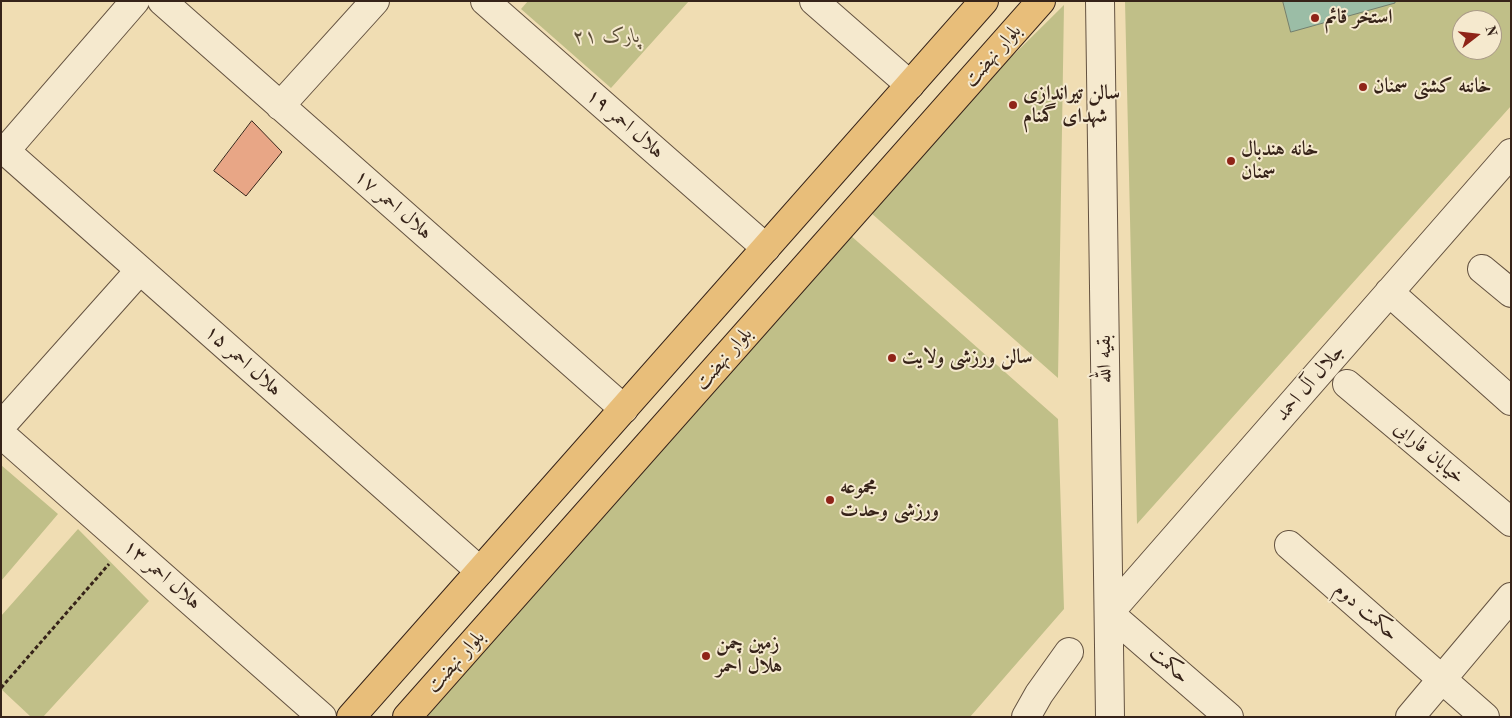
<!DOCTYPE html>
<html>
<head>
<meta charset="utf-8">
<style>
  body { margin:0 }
  #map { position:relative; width:1512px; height:718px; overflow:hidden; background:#f0ddb3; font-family:"Old Standard TT",serif }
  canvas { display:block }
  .frame { position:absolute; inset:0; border:2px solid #362319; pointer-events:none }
  .north { position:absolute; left:1452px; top:10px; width:50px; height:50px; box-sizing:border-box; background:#f5e9ce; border:1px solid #a99a86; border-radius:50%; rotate:74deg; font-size:14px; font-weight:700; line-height:20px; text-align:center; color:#362319 }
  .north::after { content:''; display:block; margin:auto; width:18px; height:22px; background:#8f2418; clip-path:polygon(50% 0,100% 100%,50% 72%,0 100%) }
</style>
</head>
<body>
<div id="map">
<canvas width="1512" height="718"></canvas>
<div class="frame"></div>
<div class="north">N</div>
</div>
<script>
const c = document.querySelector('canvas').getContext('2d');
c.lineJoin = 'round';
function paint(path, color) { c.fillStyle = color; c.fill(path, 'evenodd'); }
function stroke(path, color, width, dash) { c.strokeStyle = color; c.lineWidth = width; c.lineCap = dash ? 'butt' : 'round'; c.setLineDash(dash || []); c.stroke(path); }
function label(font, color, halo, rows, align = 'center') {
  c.font = font + ' "Old Standard TT",Amiri,serif'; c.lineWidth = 4; c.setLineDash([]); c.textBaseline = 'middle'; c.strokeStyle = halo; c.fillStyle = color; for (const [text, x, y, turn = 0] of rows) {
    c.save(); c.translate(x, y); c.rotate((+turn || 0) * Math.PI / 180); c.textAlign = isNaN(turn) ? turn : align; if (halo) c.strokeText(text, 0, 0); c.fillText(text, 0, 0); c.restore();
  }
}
paint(new Path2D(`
  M528,1H689L611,88L521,9Z
  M1125,1H1511V106L1137,524ZM1462,20H1492V50H1462Z
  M1064,5L1058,378L862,205Z
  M841,227L1058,419L1064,609L970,717H407Z
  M1,465L58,514L1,581Z
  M78,529L149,601L43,717H31L1,689V616Z`), '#c0bf88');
const water = new Path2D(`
  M1283,1H1395V3L1291,32Z`);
paint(water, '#9bbda6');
stroke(water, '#737f6e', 1);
const building = new Path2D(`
  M252,121L282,152L246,196L214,171Z`);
paint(building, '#e8a686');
stroke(building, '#362319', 1);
const minor = new Path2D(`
  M162,1L624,409
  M485,1L766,248
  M814,1L910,85
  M1100,1L1110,717
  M280,106L375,1
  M1,147L480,571
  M6,150L135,1
  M1482,269L1511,293
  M1389,292L1511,401
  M1347,384L1511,522
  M1,426L140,270
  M1,434L322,717
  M1289,545L1485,717
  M1109,613L1511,153
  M1109,613L1229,717
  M1026,717L1039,694L1069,652
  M1410,717L1511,597`);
const major = new Path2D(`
  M351,717L984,1
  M407,717L1041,1`);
stroke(minor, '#645240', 30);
stroke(major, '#362319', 30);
stroke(new Path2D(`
  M1,688L109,564`), '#362319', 3, [4, 2.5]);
stroke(minor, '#f5e9ce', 28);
stroke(major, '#e8be7a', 28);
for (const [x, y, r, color] of [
  [1315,18,5,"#8f2418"],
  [1363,87,5,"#8f2418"],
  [1013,105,5,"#8f2418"],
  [1231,161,5,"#8f2418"],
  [892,358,5,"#8f2418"],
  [830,500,5,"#8f2418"],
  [706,656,5,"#8f2418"]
]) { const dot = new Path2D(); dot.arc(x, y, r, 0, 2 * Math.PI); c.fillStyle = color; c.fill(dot); stroke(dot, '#f5e9ce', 2); }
label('bold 20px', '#362319', '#f5e9ce', [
  ["استخر قائم",1325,18],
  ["خاننه کشتی سمنان",1373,87],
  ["سالن تیراندازی",1023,94],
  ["شهدای گمنام",1023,117],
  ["خانه هندبال",1241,150],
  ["سمنان",1241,173],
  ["سالن ورزشی ولایت",902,358],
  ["مجموعه",840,488],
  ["ورزشی وحدت",840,511],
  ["زمین چمن",716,644],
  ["هلال احمر",716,667]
], 'left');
label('italic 20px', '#584a35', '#f5e9ce', [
  ["پارک ۲۱",607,37]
]);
label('20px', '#362319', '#f5e9ce', [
  ["بلوار نهضت",993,56,-49],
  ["هلال احمر ۱۹",625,124,41],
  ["هلال احمر ۱۷",393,205,41],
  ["بلوار نهضت",724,359,-49],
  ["بقیه الله",1105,359,-91],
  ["هلال احمر ۱۵",243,361,42],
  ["جلال آل احمد",1310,383,-49],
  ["خیابان فارابی",1429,453,40],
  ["هلال احمر ۱۳",162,575,41],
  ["حکمت دوم",1366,612,41],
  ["بلوار نهضت",456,662,-48],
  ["حکمت",1169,665,41]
]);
</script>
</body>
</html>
